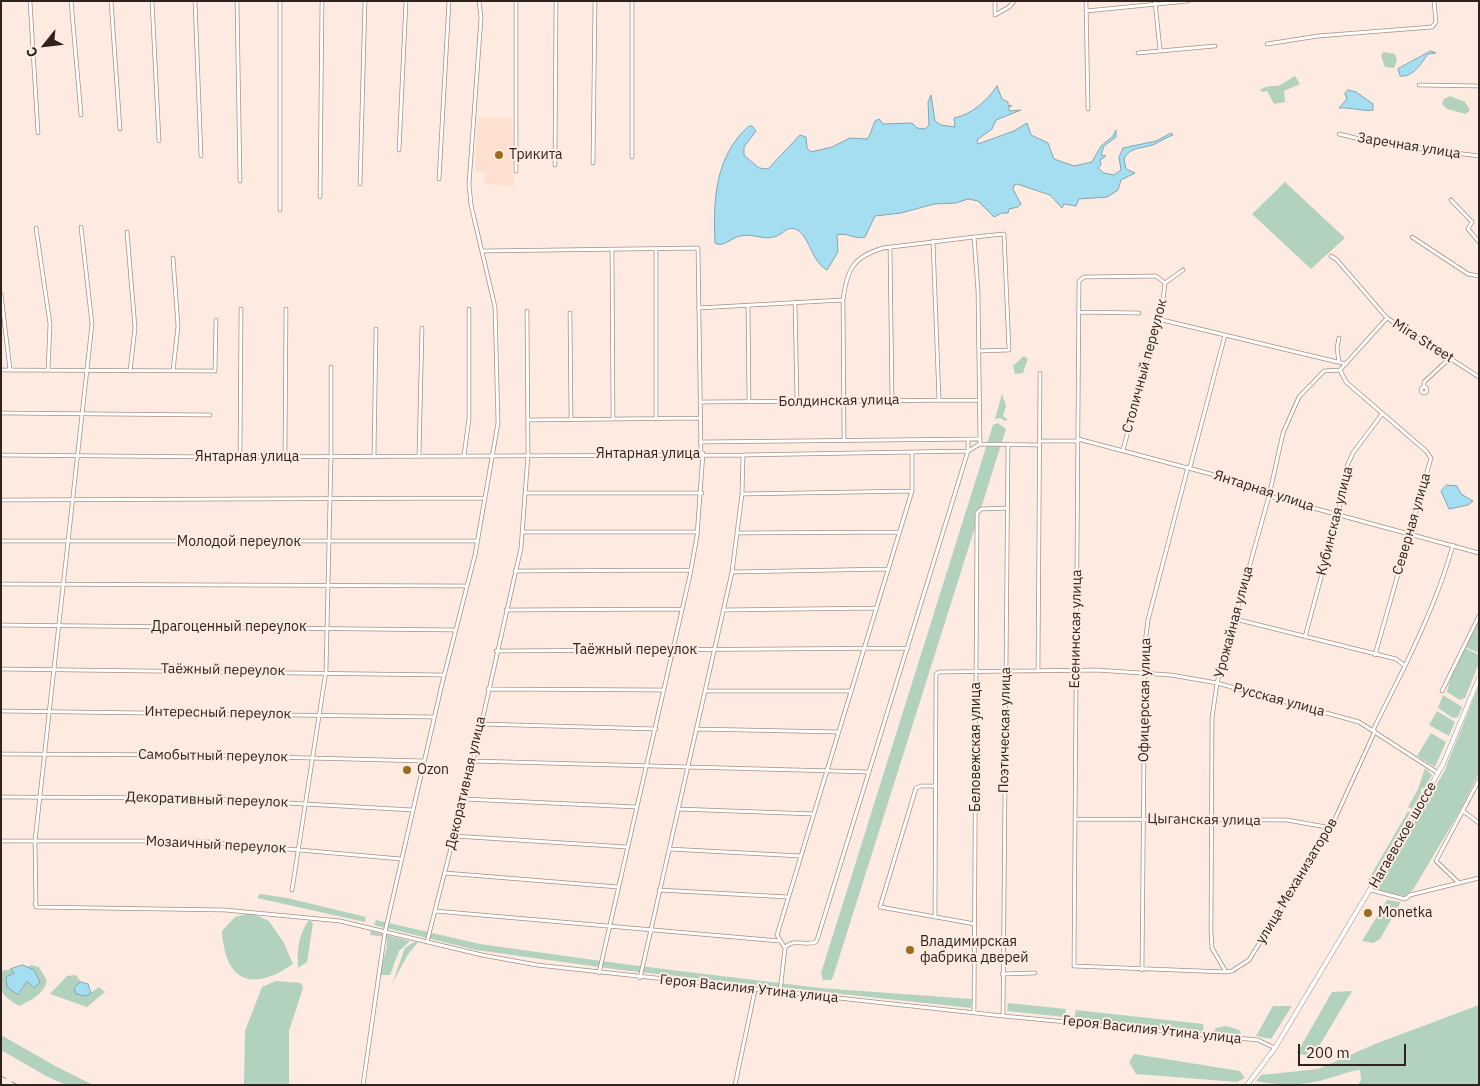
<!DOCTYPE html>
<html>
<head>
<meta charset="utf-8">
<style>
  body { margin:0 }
  #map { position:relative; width:1480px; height:1086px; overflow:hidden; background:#fdebe1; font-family:"IBM Plex Sans",sans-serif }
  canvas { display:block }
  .frame { position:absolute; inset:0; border:2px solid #2e231d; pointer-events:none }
  .north { position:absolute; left:20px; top:20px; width:50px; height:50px; -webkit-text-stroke:4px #fdebe1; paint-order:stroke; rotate:241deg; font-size:14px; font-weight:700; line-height:20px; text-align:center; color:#2e231d }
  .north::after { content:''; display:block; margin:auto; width:18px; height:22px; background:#2e231d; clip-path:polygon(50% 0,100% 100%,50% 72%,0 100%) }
  .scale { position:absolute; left:1298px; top:1044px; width:108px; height:22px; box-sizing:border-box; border:2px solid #2e231d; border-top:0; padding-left:6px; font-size:15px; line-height:18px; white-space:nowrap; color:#2e231d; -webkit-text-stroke:4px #fdebe1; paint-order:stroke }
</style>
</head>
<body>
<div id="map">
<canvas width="1480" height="1086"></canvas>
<div class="frame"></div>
<div class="north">С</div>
<div class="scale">200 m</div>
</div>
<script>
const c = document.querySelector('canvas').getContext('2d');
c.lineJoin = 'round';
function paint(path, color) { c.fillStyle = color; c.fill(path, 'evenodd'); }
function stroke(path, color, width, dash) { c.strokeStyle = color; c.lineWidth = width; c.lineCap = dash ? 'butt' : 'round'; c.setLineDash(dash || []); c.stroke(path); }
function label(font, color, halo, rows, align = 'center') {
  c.font = font + ' "IBM Plex Sans",sans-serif'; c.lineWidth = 4; c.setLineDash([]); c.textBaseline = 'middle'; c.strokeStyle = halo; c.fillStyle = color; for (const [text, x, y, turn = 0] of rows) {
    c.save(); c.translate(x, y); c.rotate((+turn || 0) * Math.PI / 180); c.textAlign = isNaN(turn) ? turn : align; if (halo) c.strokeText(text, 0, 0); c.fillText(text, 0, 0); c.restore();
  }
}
paint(new Path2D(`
  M477,118H512L514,186L484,184L485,172L475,171Z`), '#fee0d0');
paint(new Path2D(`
  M1383,52L1395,54L1397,61L1394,68L1385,67L1381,56Z
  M1295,76L1300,84L1284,91L1285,102L1274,104L1267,91L1261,92L1260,90C1266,86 1269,86 1276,86C1283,85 1289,79 1295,76Z
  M1450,96L1465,102L1470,110L1466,114L1447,109L1442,104L1444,99Z
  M1285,182L1345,238L1311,269L1252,214Z
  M1024,356L1028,359L1023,373L1015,374L1013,366Z
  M1002,394L1006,406L1003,416L1007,419L1006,421L1000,418L995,419Z
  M998,423L1006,429L833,977L831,980H823L821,973L993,425Z
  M1479,620V653L1465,647Z
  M1465,648L1479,655V663L1465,698L1460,700L1447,692L1450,679Z
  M1479,685V773L1461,809L1413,890L1405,896L1378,891L1376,888L1444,772Z
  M1443,695L1462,707L1458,717L1453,718L1438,708Z
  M1437,711L1455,722L1449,736L1429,725Z
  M1431,733L1446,742L1435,767L1417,756Z
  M1425,768L1432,775L1425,787L1421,789V794L1412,809L1408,807L1418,789Z
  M1408,811L1410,813L1369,883L1367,882Z
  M260,894L287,898L366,917L365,922L257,898Z
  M1387,900L1401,902L1380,939L1373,943L1362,941Z
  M251,913L269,921L284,943L293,964C253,992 225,983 222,931L235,917Z
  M309,920L313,923L307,962L298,968C297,950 298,935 309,920Z
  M376,920L480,944L623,964L820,988L972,999L971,1008L621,970L476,950L374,925Z
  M371,931L410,941L399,951L390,975H381C380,963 390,948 386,937L370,935Z
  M414,942H418L407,956L392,984L405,948Z
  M31,965L39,967L47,981C43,995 31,1000 19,1006C0,994 1,994 1,971L11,969L15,973L6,977L7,987L19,995L34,970L27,967Z
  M76,975L81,982L74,988L86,996L99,987L105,992L87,1007L50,994L67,976Z
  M276,981L301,983L303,988L289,1031V1085H244L245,1031L262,987Z
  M1352,991L1315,1053L1307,1056L1297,1053L1332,992Z
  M1008,1003L1066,1009L1065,1017L1007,1011Z
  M1479,1005V1085H1358L1361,1080L1360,1070C1348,1071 1341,1075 1330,1078C1305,1086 1280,1086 1256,1081L1261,1075L1318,1069L1375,1044Z
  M1273,1006H1292L1271,1039L1256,1036Z
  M1076,1010L1203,1024L1204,1032L1074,1019Z
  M1226,1026L1239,1030L1241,1033L1234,1036L1212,1034L1216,1028Z
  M1,1035L57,1067L93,1085H66L46,1076L1,1050Z
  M1134,1054L1240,1071L1245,1078L1237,1082L1136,1074L1129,1062Z`), '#b3d2be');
const water = new Path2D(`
  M1431,51L1436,53L1428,54C1422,62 1413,78 1400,76L1398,69Z
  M997,86L1002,99L1008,102V105L1012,106H1009V111L1021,110L996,120L992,129L977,140L978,144L1014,131L1027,123L1031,135L1048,143L1054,159L1074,166L1092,162L1101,146L1113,136L1116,130V137L1104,146L1101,155L1106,156L1100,160L1101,165L1098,168L1104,173L1114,175L1121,170L1119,157L1123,148L1156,141L1171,133L1173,135C1167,137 1161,141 1155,144C1144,149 1130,146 1124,159L1126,169L1135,173L1121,180L1118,190L1107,197L1079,199L1076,206L1064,204L1062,208L1050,195L1017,184L1014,185L1013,189L1021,204L1018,207L1009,209L1008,213H1002L994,217L978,201L968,199L956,203L934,204L901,213L875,216L865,237C854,240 848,232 837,235L838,252L827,270C811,262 809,233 795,229C786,226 783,235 774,237C763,240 751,233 740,236C731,238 723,248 715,243C713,200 715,156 749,126H752L756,131L744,147V155L759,168L768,169L800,135L806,137L807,148L811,152L832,147L850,138L866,139L869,137L875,121L879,119L883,124L912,123L917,128L925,129L929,125L928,102L931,95L935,121L941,125L955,127L954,118C971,115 988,100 997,86Z
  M1348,90L1356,92L1373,104V110C1366,112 1349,107 1339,108L1347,99L1345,94Z
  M1447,485L1457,486L1461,494L1473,501L1468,505L1449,509L1441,491Z
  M23,965L34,970L40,982L34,988L27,981L18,995L7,987L6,977L14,973L11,969Z
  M81,982L88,984L91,993L86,996L76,994L74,988Z`);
paint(water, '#a5ddf1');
stroke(water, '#81a5b1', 1);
const minor = new Path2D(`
  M30,1L38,133
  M71,1L81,115
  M111,1L120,129
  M152,1L159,141
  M195,1L201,156
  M237,1L240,181
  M280,1V210
  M995,1V15L1009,7L1014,1
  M1086,1L1088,109
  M1155,1L1160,50
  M1086,11L1188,1
  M1267,44L1318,36L1432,27L1436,22L1434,1
  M1138,53L1215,46
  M1419,85L1479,86
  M1339,134L1376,143L1479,156
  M399,150L406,1
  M632,157V1
  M593,163L595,1
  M555,165L556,1
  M516,171V1
  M439,179L449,1
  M360,184L365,1
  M320,197L322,1
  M1451,200L1472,222L1468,229L1479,242
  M36,228L50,324L48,370
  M127,232L135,328L130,371
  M974,237L1004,234L1009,350L979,351
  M1412,237L1468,274L1479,276
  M933,241L939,400
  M890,247L892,400
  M612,249L613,419
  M482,251L698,248L701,453
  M1331,256L1336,259L1387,318L1479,377
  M1165,283L1156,276L1084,277L1079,281L1074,966L1226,972L1232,971L1249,960L1329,832L1375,731
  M1165,283L1183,270
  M1,294L10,370
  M795,302L797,401
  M748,305L749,402
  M698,308L843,300
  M1078,312L1139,313
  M570,313L571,419
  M1158,319L1346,364
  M1339,362L1337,348L1339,338
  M1,370L215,371L216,320
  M1340,370L1346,382L1426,451L1431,458L1375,655
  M173,371L178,326L173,258
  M1421 390a3 3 0 1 1 6 0a3 3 0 1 1-6 0Z
  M1424,387V382L1450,358
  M700,402L978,400
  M1,413L210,415
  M656,418V249
  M528,420L700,418
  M1078,439L1241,482L1269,496L1479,553
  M844,440L843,300C847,269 853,257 883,248L974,237L978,291L980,444
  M1040,441H1078
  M700,442L978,439
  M1123,450L1163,300L1165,283
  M1,455L220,457L743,455L968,451L980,444L1039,445
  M464,455L469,419V309
  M374,456L376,329
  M419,456L422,328
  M240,457L241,309
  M285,457L286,309
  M1190,467L1225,335
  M526,493H702
  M742,494L912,491
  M1,500L485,498
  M522,532H697
  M737,533L900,532
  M1,541H478
  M515,571L690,570
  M732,572L888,569
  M1,584L467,586
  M506,610L682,609
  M723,610L877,608
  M1235,619L1396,659L1405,666L1373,730
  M1,625L456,630
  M1305,637L1338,514L1347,466L1353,453L1382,414
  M496,651L908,648
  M1405,666C1424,626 1441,588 1453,545
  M1,669L444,675
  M1038,671L1040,373
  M488,689L664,690
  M705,691H851
  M1442,691L1479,616
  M1,711L434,717
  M481,724L656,729
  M696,729L839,732
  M1,754L197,755L424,761
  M473,761L869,772
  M936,786H921L916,788L880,907L975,924
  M1,797L196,798L413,810
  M464,799L637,807
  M678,809L814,814
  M1463,811L1479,823
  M1075,819L1287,820L1332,828
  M454,836L627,847
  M1,841H197L401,859
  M669,849L801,856
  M445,873L618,887
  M1459,883L1436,861L1479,780
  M292,890L326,671L331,456V367
  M659,890L788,897
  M1371,890L1405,899L1410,895L1479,878
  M35,903L36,907L35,841L92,324L81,227
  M36,907L225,910L340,921L482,955L537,965L1003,1016L1258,1040L1275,1048
  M435,911L780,941
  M935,917L936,674L939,672L1096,670L1171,675L1217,683L1359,722L1438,773
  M427,942L473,761L521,548L528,455L527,311
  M785,948L777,935L912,491V452
  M1142,970L1145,643L1148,620L1188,467
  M1226,972L1212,948L1211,932L1212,718L1217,683L1269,496L1283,433L1299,397L1324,371L1340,370L1387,318
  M599,973L690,575L697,536L703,453
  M1002,974L1035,973
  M640,978L732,572L742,494L743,455
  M780,992L785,948C792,938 805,946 816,942L818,937L968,451V439
  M974,1013L977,513L981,509L1007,508
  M1003,1016L1008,444
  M363,1085L385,932L442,684L475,555L498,423L495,307L471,205L469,184L481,18L479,1
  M735,1085L755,990`);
const tertiary = new Path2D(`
  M1247,1085L1275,1048L1408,826L1443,764L1479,678`);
stroke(minor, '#aa8f80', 4.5);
stroke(tertiary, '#aa8f80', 5);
stroke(minor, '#fff', 3);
stroke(tertiary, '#fff', 4);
stroke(new Path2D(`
  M1,1076L18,1085`), '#9b8c84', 1, [6, 6]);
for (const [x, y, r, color] of [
  [499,155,5,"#9a6d1d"],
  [407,770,5,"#9a6d1d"],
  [1368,913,5,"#9a6d1d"],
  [910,950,5,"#9a6d1d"]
]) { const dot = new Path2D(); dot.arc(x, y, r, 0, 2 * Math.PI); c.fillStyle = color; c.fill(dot); stroke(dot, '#fdebe1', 2); }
label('14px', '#2e231d', '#fdebe1', [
  ["Заречная улица",1409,146,9],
  ["Mira Street",1423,341,32],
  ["Столичный переулок",1145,366,-75],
  ["Болдинская улица",839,401,-1],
  ["Янтарная улица",648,454],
  ["Янтарная улица",247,457],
  ["Янтарная улица",1264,491,18],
  ["Кубинская улица",1335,521,-76],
  ["Северная улица",1412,524,-74],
  ["Молодой переулок",239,542],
  ["Урожайная улица",1234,622,-75],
  ["Драгоценный переулок",229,627],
  ["Есенинская улица",1076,629,-89],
  ["Таёжный переулок",635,650],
  ["Таёжный переулок",223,670,1],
  ["Офицерская улица",1145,700,-89],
  ["Русская улица",1279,700,15],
  ["Интересный переулок",218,713,1],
  ["Поэтическая улица",1005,730,-89],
  ["Беловежская улица",976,747,-90],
  ["Самобытный переулок",213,756,1],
  ["Декоративная улица",466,783,-77],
  ["Декоративный переулок",207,800,2],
  ["Цыганская улица",1204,820,1],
  ["Нагаевское шоссе",1403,835,-60],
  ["Мозаичный переулок",216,845,3],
  ["улица Механизаторов",1297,881,-59],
  ["Героя Василия Утина улица",749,989,6],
  ["Героя Василия Утина улица",1152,1030,6]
]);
label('14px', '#2e231d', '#fdebe1', [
  ["Трикита",509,155],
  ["Ozon",417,770],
  ["Monetka",1378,913],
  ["Владимирская",920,942],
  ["фабрика дверей",920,958]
], 'left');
</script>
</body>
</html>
